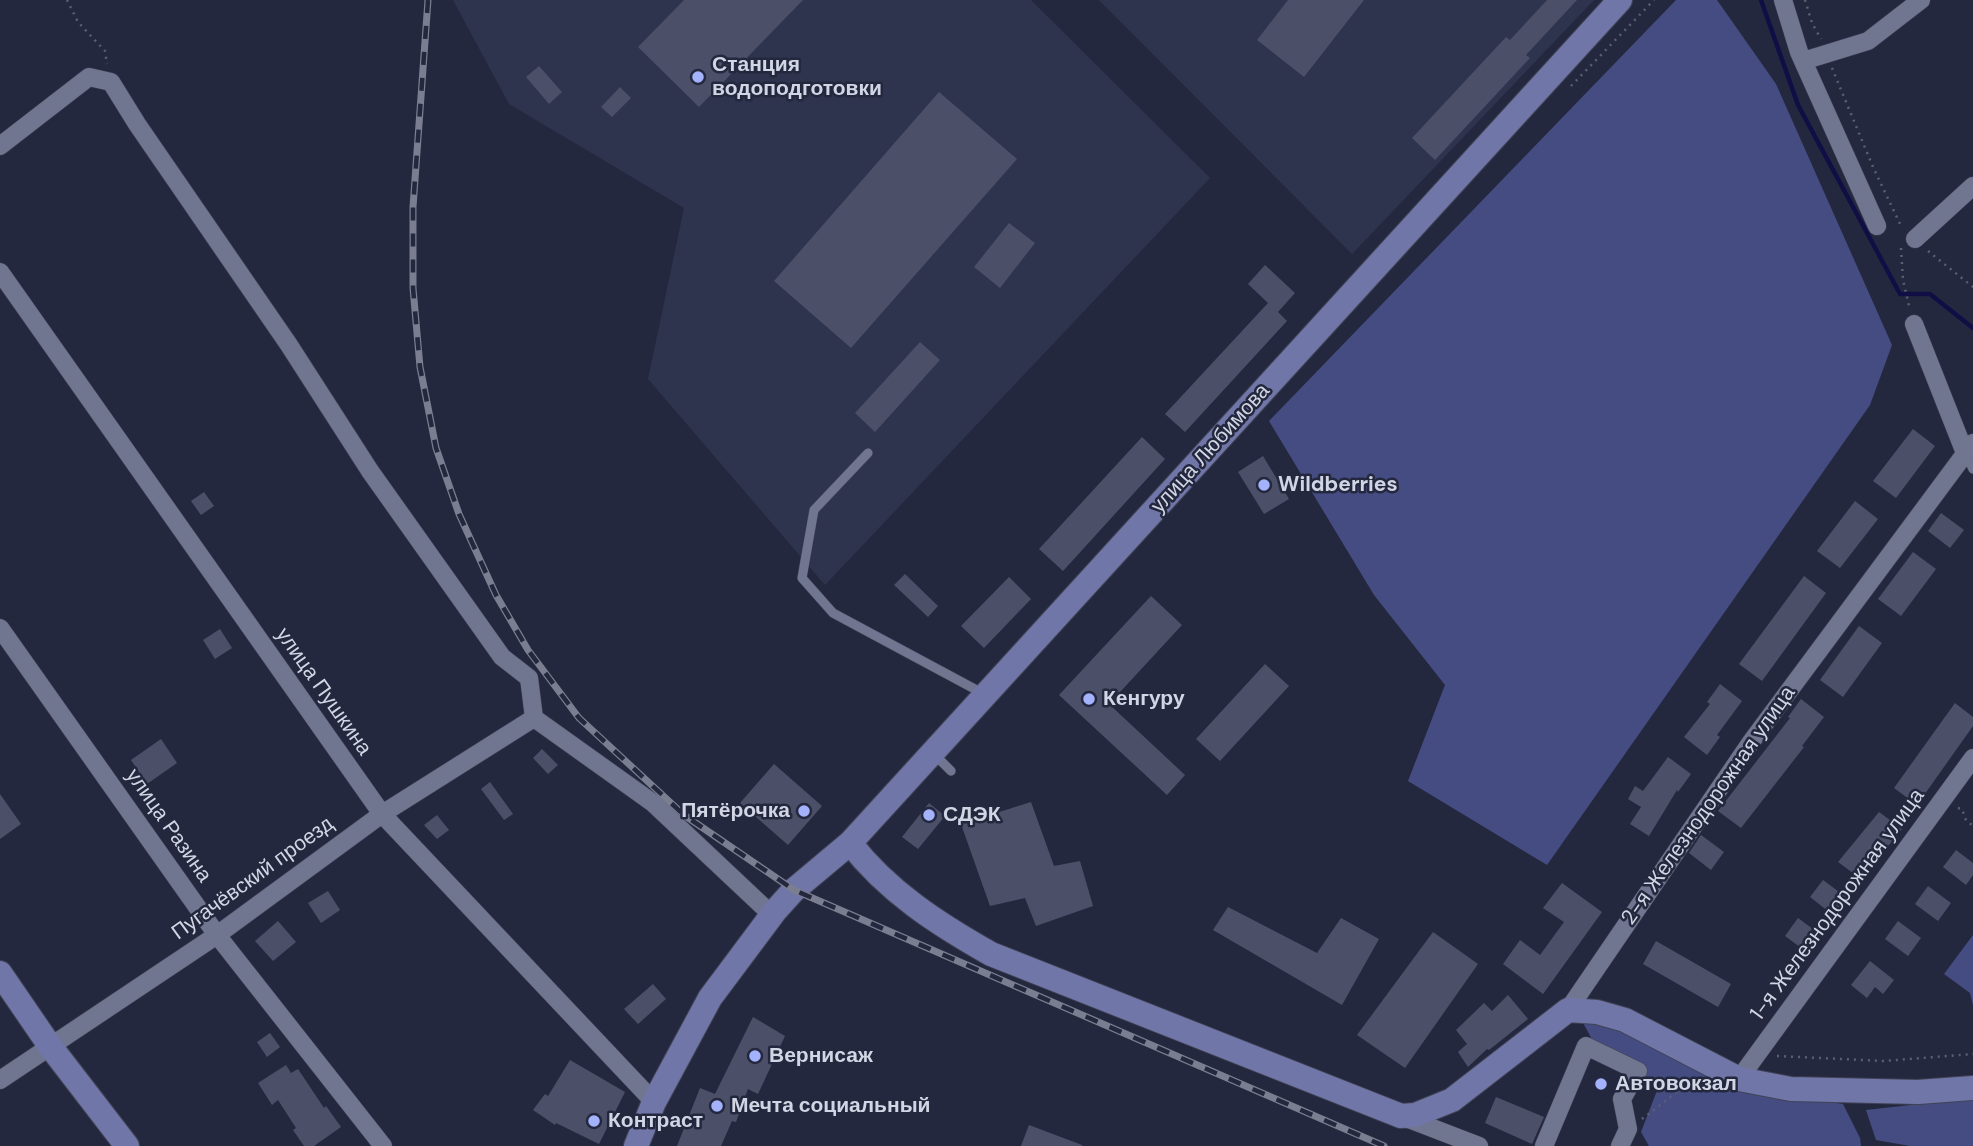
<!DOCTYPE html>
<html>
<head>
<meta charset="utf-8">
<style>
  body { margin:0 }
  canvas { display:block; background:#24283e }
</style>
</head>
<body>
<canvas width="1973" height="1146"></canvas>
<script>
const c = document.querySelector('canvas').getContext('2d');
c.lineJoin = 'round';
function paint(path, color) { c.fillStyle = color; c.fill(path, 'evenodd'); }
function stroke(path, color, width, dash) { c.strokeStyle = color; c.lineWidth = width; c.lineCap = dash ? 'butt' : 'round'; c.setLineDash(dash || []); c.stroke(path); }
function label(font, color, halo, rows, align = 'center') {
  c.font = font + ' "DM Sans",sans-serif'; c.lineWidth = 5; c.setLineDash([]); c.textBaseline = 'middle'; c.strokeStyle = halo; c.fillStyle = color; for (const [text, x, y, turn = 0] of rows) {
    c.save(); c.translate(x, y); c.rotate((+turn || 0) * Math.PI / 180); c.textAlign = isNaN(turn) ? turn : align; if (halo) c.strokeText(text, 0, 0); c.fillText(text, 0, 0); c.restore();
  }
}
paint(new Path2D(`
  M453,0H1031L1210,178L825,585L648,379L684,208L509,104Z
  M1099,0H1594L1352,254Z`), '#2e334e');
paint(new Path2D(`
  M1676,0H1717L1776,84L1892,345L1870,405L1547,865L1408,781L1445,685L1374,595L1269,421Z
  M1973,935V1005L1970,993L1944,974Z
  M1581,1019L1641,1035L1735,1088L1843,1104L1860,1138L1861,1146H1649L1641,1132L1658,1088L1595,1045Z
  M1973,1098V1146H1910L1876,1140L1866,1110Z`), '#444c82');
stroke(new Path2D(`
  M1761,0L1798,105L1900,294H1930L1973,328`), '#100e45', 4.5);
paint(new Path2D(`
  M684,0H803L699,107L638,47Z
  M1288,0H1364L1304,77L1257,40Z
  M1547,0H1577L1526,55L1530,58L1435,160L1412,138L1506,37L1510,40Z
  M539,66L562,92L549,104L526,77Z
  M620,87L631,98L612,117L601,107Z
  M939,92L1017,159L851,348L774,281Z
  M1009,223L1035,243L1000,288L974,267Z
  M1265,265L1295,293L1278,312L1287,321L1185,432L1165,414L1268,303L1248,284Z
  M920,342L940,360L875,432L855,413Z
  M1913,429L1935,446L1896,498L1873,481Z
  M1142,437L1165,459L1063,571L1039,549Z
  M1263,456L1289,499L1264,514L1238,472Z
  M204,492L214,506L201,515L191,501Z
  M1855,501L1878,519L1840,568L1817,551Z
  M1941,513L1964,530L1950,548L1928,531Z
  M1913,552L1936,569L1901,616L1878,599Z
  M905,574L938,606L928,617L894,585Z
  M1804,576L1826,593L1762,681L1739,664Z
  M1009,577L1031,599L984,648L961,626Z
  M1151,596L1182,625L1109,704L1185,775L1167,795L1059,695Z
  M1859,626L1882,643L1843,697L1820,680Z
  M220,629L232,648L215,659L203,640Z
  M1265,664L1289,686L1220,761L1196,739Z
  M1720,684L1742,701L1717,735L1720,737L1707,755L1684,737L1710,704L1707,702Z
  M1801,699L1824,717L1802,746L1804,747L1741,828L1718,811L1790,718L1788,717Z
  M1955,703L1973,717V726L1917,805L1894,788Z
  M161,739L177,763L147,784L131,760Z
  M542,749L558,765L548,774L533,758Z
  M1668,757L1691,774L1678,792L1677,790L1649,836L1630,824L1641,807L1628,799L1635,786L1643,791Z
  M774,764L822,806L788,845L740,803Z
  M490,782L513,814L504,820L481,789Z
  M0,794L21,824L0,839Z
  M1031,802L1054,866L1080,861L1093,906L1036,926L1025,898L990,906L961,824Z
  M929,803L945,816L918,849L902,837Z
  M1879,812L1902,829L1861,879L1838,862Z
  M437,815L449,830L437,839L424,825Z
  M1701,835L1724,852L1711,870L1689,853Z
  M1956,850L1973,863V875L1966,885L1943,867Z
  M1823,880L1846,897L1833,915L1810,897Z
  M1562,883L1602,912L1543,994L1503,964L1520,940L1540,955L1564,922L1543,908Z
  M1928,886L1951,903L1938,921L1915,904Z
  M328,891L340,910L321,923L308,903Z
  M1228,907L1317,953L1341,918L1379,939L1342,1005L1213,930Z
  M1798,918L1821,935L1808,953L1785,936Z
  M278,921L296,942L273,961L255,941Z
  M1898,921L1921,938L1908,956L1885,939Z
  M1433,932L1478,964L1405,1068L1357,1035Z
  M1656,941L1731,984L1718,1007L1643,964Z
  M1870,961L1894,980L1883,994L1875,987L1867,998L1851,985Z
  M653,984L666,999L638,1024L624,1009Z
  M1508,995L1528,1019L1489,1050L1487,1049L1468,1067L1458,1052L1467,1044L1456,1030L1484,1003L1492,1011Z
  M753,1017L785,1036L758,1094L748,1089L736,1122L732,1121L721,1146H677L700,1088L715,1094Z
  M270,1033L280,1047L267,1057L257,1042Z
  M570,1060L625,1092L599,1144L556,1123L555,1125L533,1110L545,1094L548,1096Z
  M286,1065L291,1073L298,1069L324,1108L326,1106L341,1127L314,1146H304L293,1130L296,1128L278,1100L272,1105L258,1083Z
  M1496,1097L1544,1117L1532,1144L1485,1123Z
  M1029,1125L1082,1145V1146H1021Z`), '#4b5068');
const lane = new Path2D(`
  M868,453L814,510L802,578L833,613L984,694
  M1965,453L1973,469
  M934,754L951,771`);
const street = new Path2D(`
  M1783,0L1799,52L1877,226
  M1803,61L1868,41L1921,0
  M0,146L89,77L111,82L137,124L289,345L370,471L502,657L529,678L534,718
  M1915,239L1973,186
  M0,272L382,814L654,1102
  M1914,324L1965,453
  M0,628L217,935L383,1146
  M534,718L653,803L772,915
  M1568,1010L1751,742L1973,443
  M1739,1079L1973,758
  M0,1080L217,935L382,814L534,718
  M1401,1116L1479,1146
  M1544,1146L1586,1046L1638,1071L1622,1099L1628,1129L1620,1146`);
const secondary = new Path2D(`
  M850,843C888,892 938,924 991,954L1401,1116L1415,1115L1452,1100L1568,1010L1597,1012L1625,1020L1739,1079L1791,1089L1918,1092L1973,1088
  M0,973L50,1046L127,1146
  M636,1146L654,1102L710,998L775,911L794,890L850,843L1620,0`);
stroke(lane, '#414356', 10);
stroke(street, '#414356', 19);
stroke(secondary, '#414356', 26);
stroke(new Path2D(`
  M67,0L78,22L105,51L107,64
  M1805,0L1812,23L1821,39
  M1832,68L1873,167L1902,228
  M1571,86L1654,0
  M1901,248L1903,280L1910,310
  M1928,251L1973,287
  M1958,808L1962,809L1966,820L1973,826
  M1777,1056L1884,1061L1973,1054
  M1642,1119L1695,1078`), '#5b5f73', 2.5, [2, 5]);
stroke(lane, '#717690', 9);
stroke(street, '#717690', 18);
stroke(secondary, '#7077a8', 24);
const rail = new Path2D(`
  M428,0L413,207V288L420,367L436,448L459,514L496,595L528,650L579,718L684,815L794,890L1384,1146`);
stroke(rail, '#7a7e90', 7);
stroke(rail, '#24283e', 4.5, [13]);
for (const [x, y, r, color] of [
  [698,77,7,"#a4b2fc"],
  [1264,485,7,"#a4b2fc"],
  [1089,699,7,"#a4b2fc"],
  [804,811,7,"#a4b2fc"],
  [929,815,7,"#a4b2fc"],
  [755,1056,7,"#a4b2fc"],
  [1601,1084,7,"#a4b2fc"],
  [717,1106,7,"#a4b2fc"],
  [594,1121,7,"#a4b2fc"]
]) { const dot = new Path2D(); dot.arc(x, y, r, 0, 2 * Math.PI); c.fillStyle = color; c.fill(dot); stroke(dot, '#24283e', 2.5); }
label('bold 21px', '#d2d6e4', '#24283e', [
  ["Станция",712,65],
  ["водоподготовки",712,89],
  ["Wildberries",1278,485],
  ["Кенгуру",1103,699],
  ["Пятёрочка",790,811,"right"],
  ["СДЭК",943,815],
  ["Вернисаж",769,1056],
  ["Автовокзал",1615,1084],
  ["Мечта социальный",731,1106],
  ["Контраст",608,1121]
], 'left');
label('21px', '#d2d6e4', '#24283e', [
  ["улица Любимова",1211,449,-48],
  ["улица Пушкина",323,692,55],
  ["2-я Железнодорожная улица",1709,806,-55],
  ["улица Разина",168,826,55],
  ["Пугачёвский проезд",253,879,-36],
  ["1-я Железнодорожная улица",1838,905,-54]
]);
</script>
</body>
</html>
